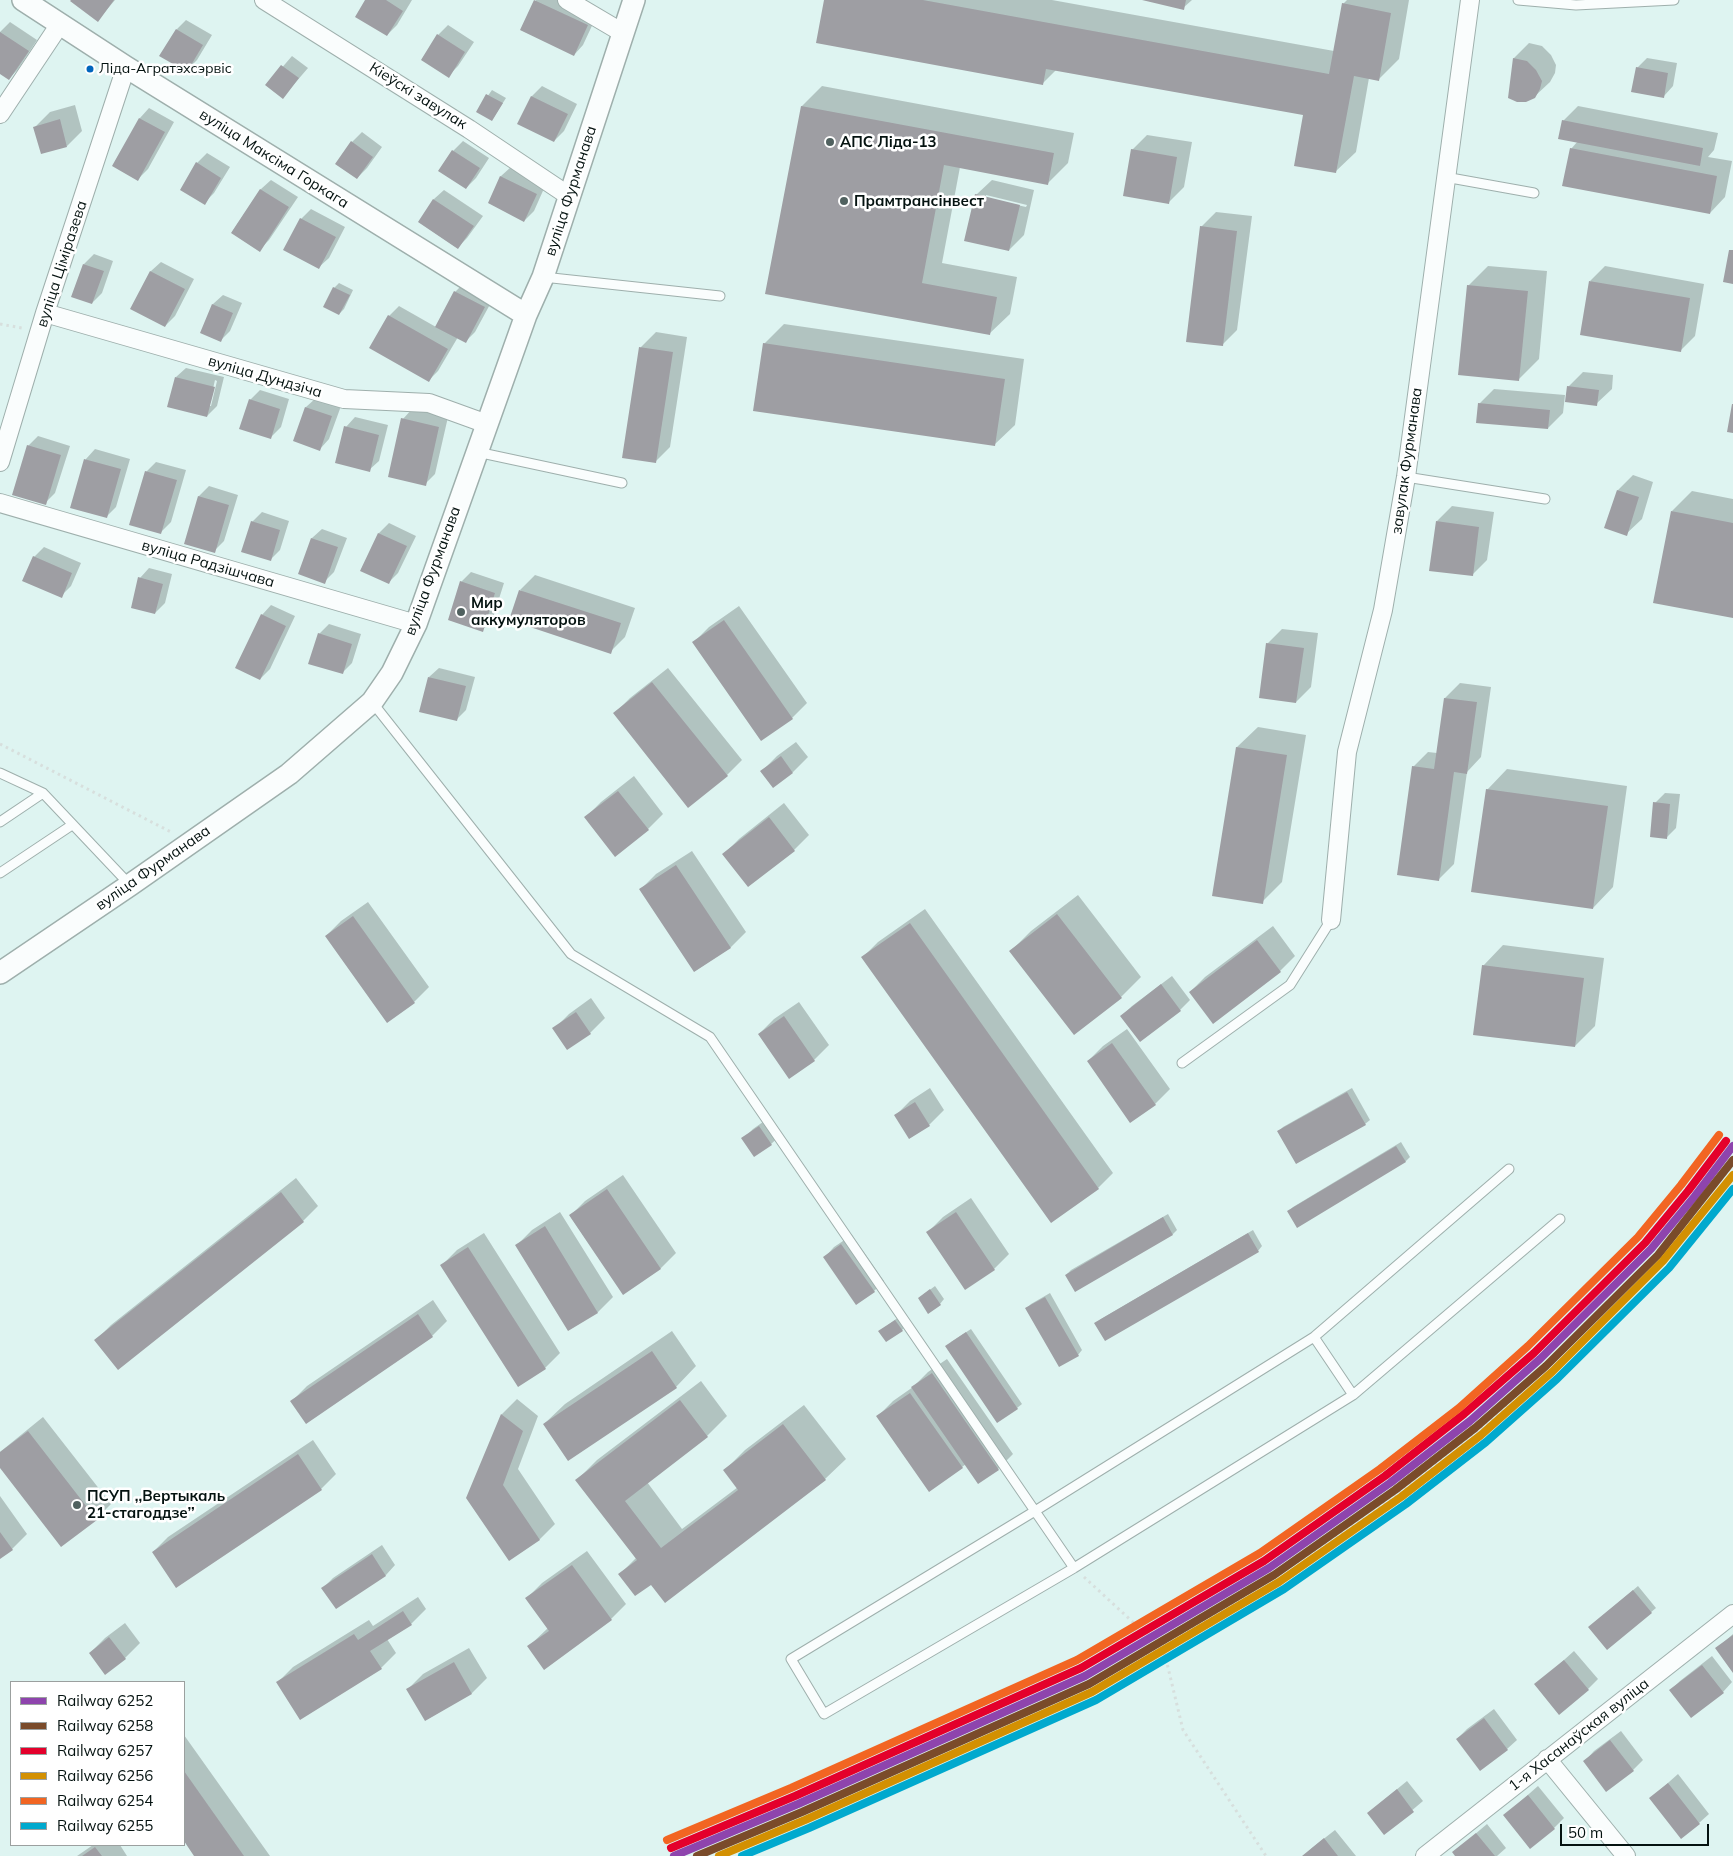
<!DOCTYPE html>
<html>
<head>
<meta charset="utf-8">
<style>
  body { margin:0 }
  #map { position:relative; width:1733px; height:1856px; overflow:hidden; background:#def4f1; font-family:Mulish,sans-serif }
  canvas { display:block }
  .legend { position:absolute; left:10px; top:1681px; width:175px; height:165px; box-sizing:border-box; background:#fff; border:1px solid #9ba09f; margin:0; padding:6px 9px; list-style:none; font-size:15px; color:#041210 }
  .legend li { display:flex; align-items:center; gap:10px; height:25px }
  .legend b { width:25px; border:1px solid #9ba09f }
  .scale { position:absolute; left:1560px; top:1824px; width:149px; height:22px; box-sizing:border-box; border:2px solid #041210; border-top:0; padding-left:6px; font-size:15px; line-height:18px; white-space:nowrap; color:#041210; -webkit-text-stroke:4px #fff; paint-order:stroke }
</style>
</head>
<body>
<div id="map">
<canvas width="1733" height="1856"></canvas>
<ul class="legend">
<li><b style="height:6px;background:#8e44ad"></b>Railway 6252</li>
<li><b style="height:6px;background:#7a4b2a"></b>Railway 6258</li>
<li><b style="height:6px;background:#e4002b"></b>Railway 6257</li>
<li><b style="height:6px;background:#d39002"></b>Railway 6256</li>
<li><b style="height:6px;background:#f26522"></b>Railway 6254</li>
<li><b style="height:6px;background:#00a9ce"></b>Railway 6255</li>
</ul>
<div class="scale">50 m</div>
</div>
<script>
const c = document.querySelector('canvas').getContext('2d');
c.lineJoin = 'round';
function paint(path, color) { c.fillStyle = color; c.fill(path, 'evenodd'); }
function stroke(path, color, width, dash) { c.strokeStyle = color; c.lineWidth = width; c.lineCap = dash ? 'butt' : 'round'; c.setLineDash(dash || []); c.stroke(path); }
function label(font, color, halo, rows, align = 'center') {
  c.font = font + ' Mulish,sans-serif'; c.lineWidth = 5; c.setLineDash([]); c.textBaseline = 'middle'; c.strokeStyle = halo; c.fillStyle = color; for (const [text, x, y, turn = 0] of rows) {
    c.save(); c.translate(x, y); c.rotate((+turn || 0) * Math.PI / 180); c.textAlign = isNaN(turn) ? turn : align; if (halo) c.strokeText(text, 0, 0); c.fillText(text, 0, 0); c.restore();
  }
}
paint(new Path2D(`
  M72,0H115L98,20Z
  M367,0H412L397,25L387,35Z
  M536,0H565L597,15L583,45L574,55L521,30Z
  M825,0H1052L1334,51L1343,4L1347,0H1409L1399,59L1378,80L1369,78L1356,152L1335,172L1304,114L1057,69L1043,83Z
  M1144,0H1192L1183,8Z
  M186,20L212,35L197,60L187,70L177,29Z
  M10,22L37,40L18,69L9,79L0,73V32Z
  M448,25L474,42L458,66L448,76L422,59L438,35Z
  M1529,43L1542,46L1551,55L1556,65L1555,73L1550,82L1534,97H1509L1514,58Z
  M292,56L308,68L283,97L267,85Z
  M1647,58L1677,63L1673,86L1664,96L1637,68Z
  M542,86L577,104L564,131L554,141L519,123L532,96Z
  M822,86L1074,133L1068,163L1048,183L960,167L942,263L1017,277L1010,314L989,334L767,293L802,106Z
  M492,90L506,98L492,120L477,111Z
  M75,105L82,131L67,146L35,127L50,112Z
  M1578,106L1718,133L1714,150L1708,157L1732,161L1725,197L1710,213L1571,149L1578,141L1563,121Z
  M149,108L174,122L148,169L138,179L113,165L140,118Z
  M362,132L382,147L367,168L357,178L352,142Z
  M1147,135L1192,142L1184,187L1169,202L1132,150Z
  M463,141L489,158L476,178L466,188L453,151Z
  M207,153L230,167L214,193L204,203L197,163Z
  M511,167L546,184L534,211L524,221L489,203L501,176Z
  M271,180L298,197L269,240L259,250L232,232L261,189Z
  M992,180L1034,190L1024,235L1009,250L976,195ZM986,195L1027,205L1026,207L986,198Z
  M444,190L483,216L467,238L457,248L419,222L434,199Z
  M311,209L345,227L329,258L319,267L301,219Z
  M1216,212L1252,216L1237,330L1222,345L1201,227Z
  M94,254L113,261L102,293L92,303L84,264Z
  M161,262L194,279L175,316L165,326L132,309L151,271Z
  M1488,266L1547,271L1539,359L1518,380L1468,286Z
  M1605,266L1704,284L1695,336L1680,351L1590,281Z
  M465,282L494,297L475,332L465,342L458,337L438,371L428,381L389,316L399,306L436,327L455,292Z
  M339,283L353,290L344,309L339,314L334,288Z
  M223,295L242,303L230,331L220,341L202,333L213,304Z
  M784,324L1024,359L1015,425L994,445L764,344Z
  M656,332L687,337L670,447L655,462L641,347Z
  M186,368L224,377L217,406L207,416L176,377ZM215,380L217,381L211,406H209Z
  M1583,372L1613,375L1612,389L1596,404L1568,387Z
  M1494,389L1565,395L1563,413L1548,428L1479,404Z
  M260,390L289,399L281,427L271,437L250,400Z
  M316,398L341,406L329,439L320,449L306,407Z
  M412,409L448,417L435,474L425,484L403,419Z
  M355,417L388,425L379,461L369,470L346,427Z
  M38,436L70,446L55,493L45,503L28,446Z
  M95,449L130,459L116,507L106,517L72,507L86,459Z
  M156,462L186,470L171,522L161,532L146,472Z
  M1633,475L1653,482L1642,519L1626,534L1618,490Z
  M209,486L238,495L224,541L214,551L186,543L199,496Z
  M1692,491L1733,499V617L1672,511Z
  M1452,506L1494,512L1487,560L1472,575L1437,521Z
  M262,512L289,521L280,550L270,560L252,522Z
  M389,523L416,536L398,573L388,583L361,570L379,533Z
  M322,529L347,538L334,572L324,582L312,538Z
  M44,547L81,563L71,586L61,596L34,557Z
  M149,568L172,574L165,603L155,613L140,578Z
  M471,572L504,583L492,621L482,630L461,582Z
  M535,575L635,608L625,637L610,652L520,590Z
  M271,605L295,616L270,669L260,679L262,615Z
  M739,606L807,703L792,718L694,642L709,627Z
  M329,624L361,634L352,663L342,673L319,634Z
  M1282,629L1318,633L1311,687L1296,702L1267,644Z
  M439,668L475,677L466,710L456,720L429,677Z
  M668,668L742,760L727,775L615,713L630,698Z
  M1460,683L1491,687L1481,757L1467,772L1454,864L1439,879L1413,767L1428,752L1437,753L1445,698Z
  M1258,727L1306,735L1282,882L1262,902L1237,747Z
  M796,742L808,757L793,772L762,771L777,756Z
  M1507,769L1627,786L1613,887L1593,908L1487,790Z
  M634,776L663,814L648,829L586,817L601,802Z
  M1665,793L1680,794L1676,828L1666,838L1655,803Z
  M784,803L809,835L794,850L724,854L739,839Z
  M692,851L746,932L731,947L695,971L641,889L656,874Z
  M1078,895L1141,977L1121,997L1011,951L1031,931Z
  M368,902L429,987L414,1002L326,936L341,921Z
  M925,909L1113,1173L1098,1188L863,957L878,942Z
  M1273,926L1295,956L1280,971L1190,992L1205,977Z
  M1503,945L1604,958L1595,1026L1575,1046L1483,966Z
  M1172,976L1190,1000L1180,1010L1122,1016L1132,1006Z
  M591,998L605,1018L590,1033L554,1029L569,1014Z
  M799,1002L829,1045L814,1060L759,1034L774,1019Z
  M1127,1029L1170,1089L1155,1104L1088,1061L1103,1046Z
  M930,1088L944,1110L929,1125L910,1138L895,1116L910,1101Z
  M1352,1088L1370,1120L1365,1124L1279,1131L1283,1127Z
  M770,1117L781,1135L771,1144L743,1139L753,1129Z
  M1401,1142L1410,1157L1406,1161L1289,1211L1293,1207Z
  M623,1175L676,1253L661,1268L623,1293L570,1216L585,1201Z
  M296,1178L318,1206L303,1221L118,1368L96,1340L111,1325Z
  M971,1198L1009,1254L994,1269L928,1232L943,1217Z
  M560,1212L613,1297L598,1312L569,1330L517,1245L532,1230Z
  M1168,1214L1177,1230L1173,1234L1066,1275L1071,1270Z
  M1253,1230L1262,1246L1258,1251L1096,1323L1101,1319Z
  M484,1233L560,1353L545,1368L442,1265L457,1250Z
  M852,1235L884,1281L874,1291L825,1257L834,1247Z
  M935,1286L944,1299L940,1304L919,1298Z
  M1050,1293L1082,1350L1078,1355L1027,1308L1031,1304Z
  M433,1300L447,1321L432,1336L292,1401L307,1386Z
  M900,1316L906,1326L902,1330L880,1331Z
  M971,1329L1022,1404L1017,1408L951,1342Z
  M672,1331L696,1366L676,1387L568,1459L544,1424L565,1404Z
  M947,1359L1013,1454L998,1469L966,1464L962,1467L878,1416L893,1401L913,1387L928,1372Z
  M701,1381L727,1416L707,1436L647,1482L682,1529L738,1487L725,1470L745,1450L804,1405L846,1459L825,1479L665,1601L651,1583L620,1574L636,1558L577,1480L597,1460Z
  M517,1399L538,1416L518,1469L555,1524L540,1539L509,1560L468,1498L502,1414Z
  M43,1417L111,1504L96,1519L0,1466V1452Z
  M313,1440L336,1474L321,1489L153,1552L168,1537Z
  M0,1496L27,1534L12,1549L0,1557Z
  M382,1545L395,1565L386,1575L336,1608L323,1588L333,1578Z
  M587,1551L626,1604L611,1619L529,1646L548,1628L527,1598L542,1583Z
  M1638,1586L1656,1608L1607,1649L1594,1623Z
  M418,1597L426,1609L411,1624L387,1639L396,1653L381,1668L278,1682L293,1667L369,1620L373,1626Z
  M125,1623L140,1643L125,1658L90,1653L105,1638Z
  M1733,1634V1670L1717,1648Z
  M469,1648L487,1678L472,1693L426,1720L408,1689L423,1674Z
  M1574,1651L1598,1679L1588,1689L1536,1685Z
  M1712,1656L1732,1682L1723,1692L1671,1690L1680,1681Z
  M1494,1709L1517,1740L1507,1749L1457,1739L1467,1729Z
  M1621,1731L1643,1760L1633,1770L1585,1761L1594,1751Z
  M184,1735L270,1856H196L184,1839Z
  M1678,1774L1709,1814L1699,1823L1651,1798Z
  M1407,1781L1423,1801L1384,1834L1368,1813Z
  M1538,1786L1564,1818L1554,1828L1505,1815Z
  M1487,1824L1506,1848L1497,1856H1457L1454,1852Z
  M1335,1830L1356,1856H1304L1312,1848Z
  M93,1845H120L127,1856H77Z`), '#0003');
paint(new Path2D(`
  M71,0H114L98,22L70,1Z
  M365,0H386L403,11L387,36L355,17Z
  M534,0L588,25L574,56L520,30Z
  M824,0H923L1329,74L1342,3L1391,13L1379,81L1354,76L1336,173L1294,166L1303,115L1046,69L1043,85L816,43Z
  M1142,0H1186L1184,10Z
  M176,29L203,45L187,72L159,56Z
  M0,32L29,51L9,80L0,74Z
  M437,34L465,52L449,78L421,60Z
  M1513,58L1527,61L1536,70L1542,81L1540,89L1535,98L1526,102H1517L1508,98Z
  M281,65L299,78L283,99L265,85Z
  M1636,67L1668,73L1664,98L1631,92Z
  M486,94L503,103L492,121L476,112Z
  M531,96L568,114L554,142L517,124Z
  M801,106L1054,153L1048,185L944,165L922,283L997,297L990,335L765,294Z
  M139,118L165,132L138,181L112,166Z
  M60,119L67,147L41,154L33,127Z
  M1562,120L1703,148L1700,166L1558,139Z
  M351,141L373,157L357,179L335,164Z
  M1570,148L1717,176L1710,214L1562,186Z
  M1131,149L1177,157L1169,204L1123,196Z
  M452,150L480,168L466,189L438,171Z
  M196,162L221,178L205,205L180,190Z
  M500,176L537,194L524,222L488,203Z
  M260,189L289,207L260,252L231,233Z
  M975,194L1020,205L1009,251L964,241Z
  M433,199L474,226L458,249L418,222Z
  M300,218L336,237L319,269L283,250Z
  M1200,226L1237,231L1223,346L1186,342Z
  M1729,250H1733V284L1723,282Z
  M83,264L104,271L92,304L71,297Z
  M150,271L185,289L165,327L130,309Z
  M1589,281L1690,298L1681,352L1580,335Z
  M1467,285L1528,291L1519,381L1458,375Z
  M333,287L350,295L339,315L323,307Z
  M454,291L485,307L466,343L435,327Z
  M212,304L233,313L221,342L200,333Z
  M388,315L448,349L429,382L369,348Z
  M763,343L1005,379L995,446L753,411Z
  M639,347L673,352L656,463L622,458Z
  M175,377L215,387L207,417L167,407Z
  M1567,386L1599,390L1597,406L1565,402Z
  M249,399L280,409L271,439L239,429Z
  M1478,403L1550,410L1548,429L1476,423Z
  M1732,404H1733V433L1727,432Z
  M305,407L332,416L320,451L293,441Z
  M401,418L439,427L426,486L388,477Z
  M344,426L379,435L370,472L335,463Z
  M27,445L61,455L46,505L12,495Z
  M84,459L121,469L107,518L70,508Z
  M145,471L177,480L161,534L129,525Z
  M1617,490L1639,497L1627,536L1604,528Z
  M198,496L229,505L215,553L184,544Z
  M1671,511L1733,523V618L1653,603Z
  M251,521L280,530L271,561L241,552Z
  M1436,521L1479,527L1473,576L1429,571Z
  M378,533L407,546L389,584L360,571Z
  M311,538L338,547L325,584L298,574Z
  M33,556L72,573L62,598L22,581Z
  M138,577L163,584L155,614L131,608Z
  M460,581L495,593L483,632L448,620Z
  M519,590L621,623L611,654L509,620Z
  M261,614L286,626L260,680L235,668Z
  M724,620L793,719L761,741L692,642Z
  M318,633L352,644L343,674L308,664Z
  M1266,643L1304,648L1296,703L1259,698Z
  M428,677L466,686L457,721L419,712Z
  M652,682L728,776L688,808L613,713Z
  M1444,698L1477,702L1467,774L1454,772L1439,881L1397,875L1412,766L1434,769Z
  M1236,747L1287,755L1263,904L1212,896Z
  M781,756L793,773L773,788L760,771Z
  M1486,789L1608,806L1593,909L1471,892Z
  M618,791L649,830L615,857L584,817Z
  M1653,802L1670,804L1667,839L1650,837Z
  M769,817L795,851L748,887L722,854Z
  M676,865L731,948L694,972L639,889Z
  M1057,914L1122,998L1074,1035L1009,951Z
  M353,916L415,1003L387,1023L325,936Z
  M910,923L1099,1189L1051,1223L861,957Z
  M1257,940L1281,972L1213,1024L1189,992Z
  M1482,965L1584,978L1575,1047L1473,1035Z
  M1161,984L1181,1011L1140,1042L1120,1016Z
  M576,1012L591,1034L567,1050L552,1028Z
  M784,1016L815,1061L789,1079L758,1034Z
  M1112,1043L1156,1105L1130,1123L1087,1061Z
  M1347,1092L1366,1125L1296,1164L1277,1131Z
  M915,1102L930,1126L909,1139L894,1115Z
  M759,1126L772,1145L754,1157L741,1138Z
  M1396,1146L1406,1162L1297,1228L1287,1211Z
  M607,1189L661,1269L623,1295L569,1215Z
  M281,1192L304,1222L118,1370L94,1340Z
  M956,1212L995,1270L965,1290L926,1232Z
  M1163,1217L1173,1235L1075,1292L1065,1275Z
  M545,1226L598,1313L568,1331L515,1245Z
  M1248,1233L1259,1252L1105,1341L1094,1323Z
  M841,1244L875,1292L856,1305L823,1257Z
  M468,1247L546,1369L518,1387L440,1265Z
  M930,1289L941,1305L928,1314L918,1298Z
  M1045,1297L1079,1356L1059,1367L1025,1308Z
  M418,1314L433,1337L306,1424L290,1401Z
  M895,1320L903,1331L886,1342L878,1331Z
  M966,1332L1018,1409L997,1423L945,1346Z
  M652,1351L677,1388L568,1461L543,1424Z
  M932,1373L999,1470L978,1484L911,1387Z
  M910,1393L963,1468L929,1492L876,1416Z
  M680,1400L708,1437L625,1501L661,1548L738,1490L723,1470L783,1424L826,1480L665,1603L651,1585L635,1596L618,1574L637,1560L575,1480Z
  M501,1414L523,1431L503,1485L540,1540L509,1561L466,1498Z
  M28,1431L97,1520L61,1547L0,1468V1452Z
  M298,1454L322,1490L176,1588L152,1552Z
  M0,1532L13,1550L0,1559Z
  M372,1554L386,1576L336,1609L321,1588Z
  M572,1565L612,1620L544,1670L527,1646L549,1631L525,1598Z
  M1633,1590L1652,1613L1607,1650L1588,1627Z
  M403,1611L412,1625L370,1651L382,1669L300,1720L276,1682L354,1634L358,1640Z
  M1733,1635V1673L1715,1648Z
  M109,1637L126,1659L105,1675L89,1653Z
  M1564,1660L1589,1690L1559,1715L1534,1684Z
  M454,1662L472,1694L425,1721L406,1689Z
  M1702,1665L1724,1693L1691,1718L1669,1690Z
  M1484,1718L1508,1750L1480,1771L1456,1739Z
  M1610,1740L1634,1771L1606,1792L1583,1761Z
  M184,1771L244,1856H194L184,1841Z
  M1668,1783L1700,1824L1681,1839L1649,1798Z
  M1397,1789L1414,1812L1384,1835L1367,1813Z
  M1528,1795L1555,1829L1530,1849L1503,1815Z
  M1476,1833L1495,1856H1455L1452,1852Z
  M1324,1838L1338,1856H1302Z
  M95,1847L102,1856H82Z`), '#9e9ea3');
const service = new Path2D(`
  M1518,0L1576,5L1674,0
  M1445,177L1534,193
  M543,277L720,296
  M477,452L622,483
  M1406,477L1545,499
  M372,702L571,954L710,1037L1074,1568
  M0,773L43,793L130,885
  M0,822L43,793
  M0,873L72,825
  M1182,1063L1290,985L1331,920
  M1314,1337L1353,1395L1560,1219
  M1353,1395L1074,1568L824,1714L791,1659L1035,1511L1314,1337L1509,1169`);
const minor = new Path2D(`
  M264,0L469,129L569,196
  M567,0L623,33
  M0,114L60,24
  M45,313L344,399L429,403L487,424
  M0,462L45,313L126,67
  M0,503L416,624
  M1331,920L1347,752L1383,610L1406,477L1470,0
  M1547,1759L1626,1856
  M1425,1856L1733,1614`);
const tertiary = new Path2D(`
  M23,0L126,67L526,315
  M0,973L130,885L289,774L372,702L392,673L416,624L526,315L543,277L634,0`);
stroke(service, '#9eafac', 11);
stroke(minor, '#9eafac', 20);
stroke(tertiary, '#9eafac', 24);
stroke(new Path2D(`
  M0,324L22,328
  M0,744L171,832
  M1084,1577L1136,1625L1152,1636L1165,1655L1183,1730L1266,1856
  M697,1856L1069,1693L1159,1647L1213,1616L1370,1515L1498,1414L1671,1240L1733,1165`), '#d7dfdd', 3, [2.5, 4]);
stroke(service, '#fafdfd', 9);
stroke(minor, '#fafdfd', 18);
stroke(tertiary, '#fafdfd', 21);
stroke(new Path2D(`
  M674,1856L798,1804L1085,1676L1269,1568L1390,1483L1470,1421L1540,1359L1651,1249L1695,1196L1733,1146`), '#8e44ad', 8);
stroke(new Path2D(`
  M697,1856L802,1812L1089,1684L1274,1575L1395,1490L1475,1428L1546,1366L1658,1255L1733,1160`), '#7a4b2a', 8);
stroke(new Path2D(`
  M671,1848L795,1796L1081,1668L1264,1561L1385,1476L1464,1414L1534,1353L1645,1243L1688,1191L1726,1141`), '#e4002b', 8);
stroke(new Path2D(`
  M719,1856L805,1820L1092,1692L1279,1582L1401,1497L1481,1435L1552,1372L1663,1261L1733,1175`), '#d39002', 8);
stroke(new Path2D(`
  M667,1840L791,1788L1077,1660L1260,1553L1380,1469L1459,1408L1528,1346L1638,1237L1681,1185L1719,1135`), '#f26522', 8);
stroke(new Path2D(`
  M742,1856L809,1828L1096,1700L1284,1589L1406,1504L1486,1442L1557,1379L1669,1268L1733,1189`), '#00a9ce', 8);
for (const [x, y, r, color] of [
  [90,69,4.5,"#0065bd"],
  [830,142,5,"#50615f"],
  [844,201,5,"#50615f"],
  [461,612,5,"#50615f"],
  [77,1505,5,"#50615f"]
]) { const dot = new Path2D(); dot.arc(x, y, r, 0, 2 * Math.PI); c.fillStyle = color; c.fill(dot); stroke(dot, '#fff', 2); }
label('14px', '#041210', '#fff', [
  ["Ліда-Агратэхсэрвіс",99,69]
], 'left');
label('15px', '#041210', '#fff', [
  ["Кіеўскі завулак",418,96,32],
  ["вуліца Максіма Горкага",274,159,32],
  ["вуліца Фурманава",571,191,-72],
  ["вуліца Ціміразева",62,264,-72],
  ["вуліца Дундзіча",265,377,16],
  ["завулак Фурманава",1407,461,-82],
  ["вуліца Радзішчава",208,564,16],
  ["вуліца Фурманава",433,571,-70],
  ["вуліца Фурманава",153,868,-35],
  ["1-я Хасанаўская вуліца",1579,1735,-38]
]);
label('bold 15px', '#041210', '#fff', [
  ["АПС Ліда-13",840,142],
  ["Прамтрансінвест",854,201],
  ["Мир",471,603],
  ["аккумуляторов",471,620],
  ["ПСУП ,,Вертыкаль",87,1496],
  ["21-стагоддзе’’",87,1513]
], 'left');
</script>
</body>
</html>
